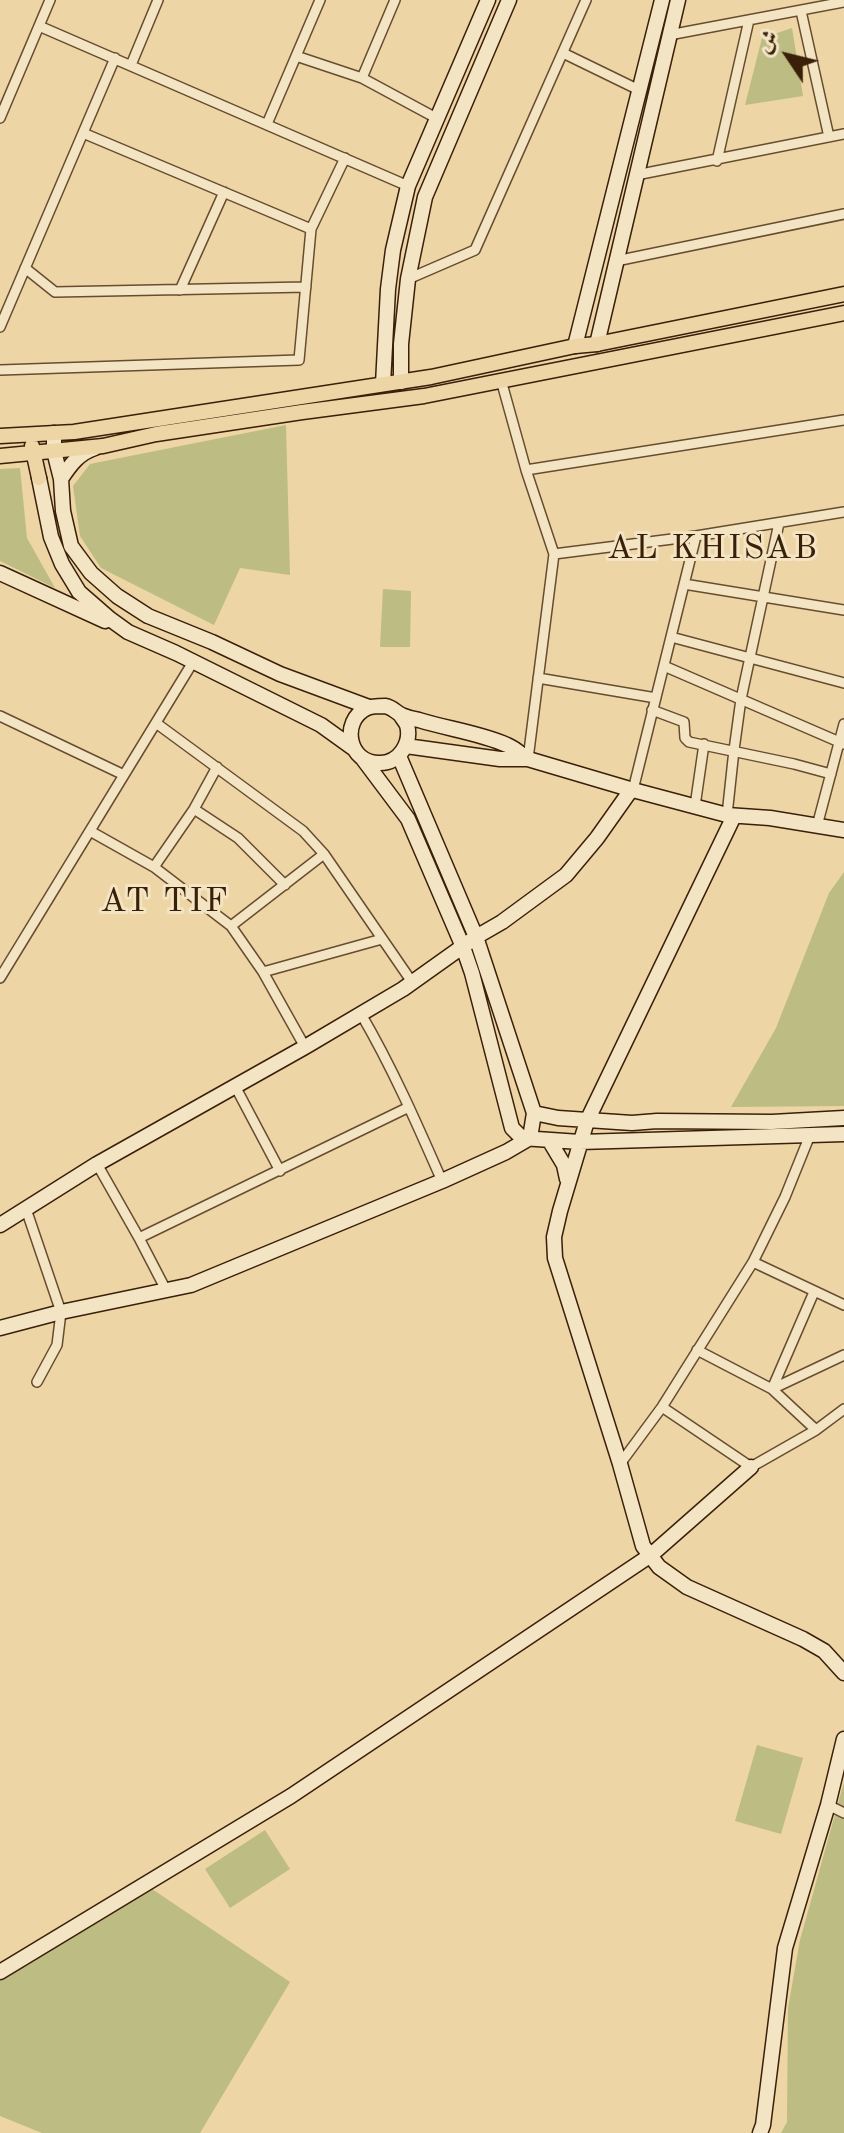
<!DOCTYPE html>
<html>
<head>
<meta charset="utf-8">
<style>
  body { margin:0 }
  #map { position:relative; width:844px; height:2133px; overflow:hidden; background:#edd5a5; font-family:"Old Standard TT",Amiri,serif }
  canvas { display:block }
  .north { position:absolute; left:748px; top:16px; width:80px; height:80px; -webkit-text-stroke:6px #f3e4c4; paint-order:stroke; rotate:305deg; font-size:22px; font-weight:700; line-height:32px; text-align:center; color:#3a1f09 }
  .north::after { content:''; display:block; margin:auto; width:28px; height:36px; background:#3a1f09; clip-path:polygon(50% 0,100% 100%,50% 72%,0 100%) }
</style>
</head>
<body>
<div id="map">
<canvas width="844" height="2133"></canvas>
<div class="north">ش</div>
</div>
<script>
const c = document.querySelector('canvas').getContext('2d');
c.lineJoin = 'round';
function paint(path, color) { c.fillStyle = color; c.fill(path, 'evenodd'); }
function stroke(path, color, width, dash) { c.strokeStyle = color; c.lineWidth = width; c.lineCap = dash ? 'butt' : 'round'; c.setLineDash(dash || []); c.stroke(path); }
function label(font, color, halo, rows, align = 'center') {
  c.font = font + ' "Old Standard TT",serif'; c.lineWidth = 6; c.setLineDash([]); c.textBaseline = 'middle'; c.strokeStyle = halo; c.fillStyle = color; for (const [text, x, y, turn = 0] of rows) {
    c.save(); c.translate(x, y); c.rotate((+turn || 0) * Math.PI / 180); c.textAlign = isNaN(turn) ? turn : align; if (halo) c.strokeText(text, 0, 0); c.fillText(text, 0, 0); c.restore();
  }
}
paint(new Path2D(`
  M792,28L803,96L745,105L762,38Z
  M286,425L290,575L240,568L214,625L101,568L80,536L73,486L90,464Z
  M20,468L27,538L55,588L0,561V469Z
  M383,589L411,591L410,647H380Z
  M844,872V1106L731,1107L776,1028L829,893Z
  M757,1745L803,1758L781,1834L735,1821Z
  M844,1782V2133H781L787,2122L788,2008L800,1940Z
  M265,1830L290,1869L230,1908L205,1869Z
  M152,1889L290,1982L200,2133H42L0,2116V1981Z`), '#bcbc83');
const street = new Path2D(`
  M801,11L829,137
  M39,26L408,186
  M669,35L844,2
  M563,53L639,90
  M296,56L362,78L438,119
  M131,65L158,0
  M362,78L395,0
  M0,118L50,0
  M267,124L320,0
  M83,133L311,229
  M717,161L749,20
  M636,175L844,134
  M616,261L844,214
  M25,268L55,292L306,287
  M408,279L475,250L586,0
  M180,290L224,192
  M0,327L115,58
  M0,370L299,360L311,229L345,158
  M501,380L526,470L554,554L528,759
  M526,470L844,420
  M554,554L696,536L844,512
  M684,584L844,610
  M671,637L844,683
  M664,666L844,744
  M538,678L656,698
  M652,710L684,722L685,738L689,742L794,764L831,774
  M0,716L124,775
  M156,723L303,831L324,854L412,982
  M633,790L696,536
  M695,806L704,744
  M194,809L238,838L285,885
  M727,815L734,750L741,699L779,523
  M817,826L844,724
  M90,831L154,867L231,926L263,972L305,1047
  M154,867L194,809L217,767
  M231,926L324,854
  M263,972L382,939
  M0,978L193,662
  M361,1014C392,1067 417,1124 442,1181
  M235,1086L280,1171
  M97,1164L139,1238L166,1290
  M26,1209L61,1312L57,1345L37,1382
  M139,1238L409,1107
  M753,1262L844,1305
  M697,1350L772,1389L816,1430
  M772,1389L814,1292
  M772,1389L844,1355
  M662,1407L751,1467L816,1430L844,1409
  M620,1464L662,1407L753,1262L785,1197L810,1135
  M828,1805L844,1813`);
const secondary = new Path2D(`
  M597,344L678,0
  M575,346L662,0
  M401,382V344L408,279L425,197L509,0
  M383,384L388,289L393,250L408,186L488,0
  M54,433V451L61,479L63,511L71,546L91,573L117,596L148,616L212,642L280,674L369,707
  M39,478L51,537L62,564L79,592L110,619L128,632L176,653L321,725L353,748
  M61,479C70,465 79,453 95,448
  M0,573L105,621
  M400,714C402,718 405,721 407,725C412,743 399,763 380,763C348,764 340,721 367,708C372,706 380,706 385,706C392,707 396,712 401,715C406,717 413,719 419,720C448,729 480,733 507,745C515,748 521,754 527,759
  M406,746L500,759H528L633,790L727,815L770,818L844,830
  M399,756L476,937L534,1113L558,1118L632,1123L657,1121L772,1122L844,1118
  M363,759L408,819L463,947L472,973L512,1128L522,1138L580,1142L844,1134
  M734,816L587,1121L560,1211L554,1237L555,1258L620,1464L643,1546L659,1567L687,1587L803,1639L824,1651L844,1673
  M549,1140L564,1165L567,1179
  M0,1225L97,1164L305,1047L403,989L476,937L502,922L566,875L597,838L631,790
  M0,1328L61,1312L191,1285L442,1181L506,1152L530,1138L534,1113
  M0,1972L291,1796L651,1555L751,1467
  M760,2133L763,2125L785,1948L828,1805L844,1739`);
const primary = new Path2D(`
  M0,436L74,432L431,377L575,346L597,344L844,294
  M32,446L39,478
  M0,456L103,446L156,434L302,412L424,396L844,313`);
stroke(street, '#674c30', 12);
stroke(secondary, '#3a1f09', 17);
stroke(primary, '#3a1f09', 17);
stroke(street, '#f3e4c4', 9);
stroke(secondary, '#f3e4c4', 14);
stroke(primary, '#edd5a5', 14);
c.letterSpacing = '2px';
label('34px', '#3a1f09', '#f3e4c4', [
  ["AL KHISAB",713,549],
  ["AT TIF",165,902]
]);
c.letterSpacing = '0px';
</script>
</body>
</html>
